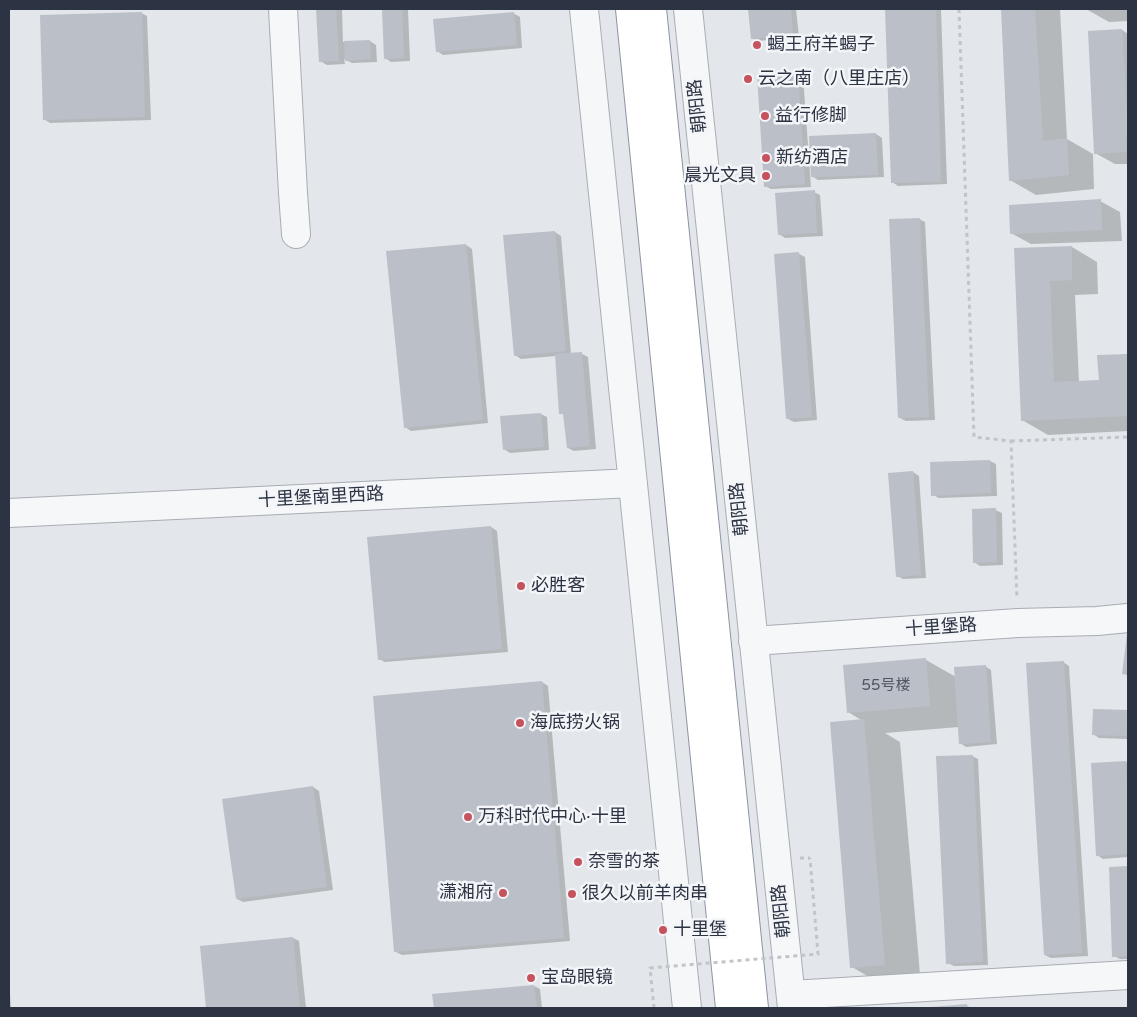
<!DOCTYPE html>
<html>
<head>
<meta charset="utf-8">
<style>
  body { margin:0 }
  #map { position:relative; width:1137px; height:1017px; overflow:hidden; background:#e3e6ea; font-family:"Varela Round",sans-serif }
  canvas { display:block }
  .frame { position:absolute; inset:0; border:10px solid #2c3342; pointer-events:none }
</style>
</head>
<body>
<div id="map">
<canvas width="1137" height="1017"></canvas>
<div class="frame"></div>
</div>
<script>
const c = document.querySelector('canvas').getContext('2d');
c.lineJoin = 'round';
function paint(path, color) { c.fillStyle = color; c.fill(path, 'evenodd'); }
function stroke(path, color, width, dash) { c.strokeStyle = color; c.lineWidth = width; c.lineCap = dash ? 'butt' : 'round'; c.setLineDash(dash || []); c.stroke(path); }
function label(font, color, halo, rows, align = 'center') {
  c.font = font + ' "Varela Round","Noto Sans SC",sans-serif'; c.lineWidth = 5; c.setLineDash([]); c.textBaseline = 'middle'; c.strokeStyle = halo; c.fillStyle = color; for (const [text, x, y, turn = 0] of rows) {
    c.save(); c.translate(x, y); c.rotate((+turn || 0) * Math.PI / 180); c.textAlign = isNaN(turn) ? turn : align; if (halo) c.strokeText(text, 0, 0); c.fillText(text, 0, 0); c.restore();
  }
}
paint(new Path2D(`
  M318,9H342L343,42L370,41L376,45L377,62L352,63L344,59L345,64L327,65L320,61Z
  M383,9H408L410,61L391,62L385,58Z
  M750,9H796L799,37L758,41L752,38Z
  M886,9H941L947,184L898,186L892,182Z
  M1003,9H1060L1067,139L1093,154L1094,189L1036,195L1010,180Z
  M1086,9H1128V21L1109,22Z
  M141,13L147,16L151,120L50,123L44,119Z
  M513,13L520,17L522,48L443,55L437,51Z
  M1122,30L1128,34V164H1115L1095,153Z
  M797,73L803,76L811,187L771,189L765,186Z
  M876,134L882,138L884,177L818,180L812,176Z
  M814,192L820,195L823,236L785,238L779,234Z
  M1100,201L1120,212L1122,241L1031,244L1011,233Z
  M919,219L925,222L935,420L906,421L900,418Z
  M555,232L561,236L571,354H582L588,357L596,449L574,451L568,448L565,416L561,413L556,356L521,359L515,355Z
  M466,245L472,249L488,423L411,431L405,427Z
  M1072,247L1097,262L1098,294L1075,295L1079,382L1101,381L1128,356V431L1048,435L1022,420L1015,250Z
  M799,254L805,257L817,420L794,422L788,419Z
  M541,414L547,417L549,450L510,453L504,449Z
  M990,461L996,464L997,496L939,498L933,495Z
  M913,472L919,476L926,578L903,579L897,576Z
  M995,510L1002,513L1003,565L980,566L974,562Z
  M491,527L497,531L508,652L385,662L379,659Z
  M926,660L956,677L985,666L991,670L997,744L966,747L960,743L959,727L885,733L900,742L921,986L888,988L852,967L863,721L848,712Z
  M1063,662L1069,666L1088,956L1051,958L1045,955Z
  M542,682L548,686L570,941L402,955L396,952Z
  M1094,710L1128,711V739L1099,738L1093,734Z
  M972,756L978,759L988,965L954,966L948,963Z
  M1126,762L1128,763V857L1103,859L1097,855L1092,764Z
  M313,787L319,791L333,890L243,902L237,899Z
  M1128,867V959H1120L1114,956L1110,868Z
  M293,938L299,941L306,1008H207L201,947Z
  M9,979L11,1008H9Z
  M534,986L540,989L542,1008H435L434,995Z
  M967,1006L972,1008H929Z`), '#0003');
paint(new Path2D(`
  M316,9H336L339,61L319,62Z
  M382,9H402L404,58L384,59Z
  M748,9H791L793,35L751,39Z
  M885,9H936L941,182L891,183Z
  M1001,9H1035L1043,141L1067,138L1069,175L1009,181Z
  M142,12L145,117L43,120L40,15Z
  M514,12L517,45L436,52L433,19Z
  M1122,29L1128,124V137L1126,136L1127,152L1094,154L1088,31Z
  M370,40L371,59L345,61L344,41Z
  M798,72L805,184L764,187L757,74Z
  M876,133L878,175L811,177L809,136Z
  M815,190L817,233L778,235L775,193Z
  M1101,199L1102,230L1010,234L1009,205Z
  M920,218L929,417L898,418L889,219Z
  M555,231L566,351L514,356L503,235Z
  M466,244L483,420L404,428L386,251Z
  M1072,246V280L1050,281L1054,382L1099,380L1097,355L1128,354V416L1021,421L1014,248Z
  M799,252L812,417L786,419L774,254Z
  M582,352L590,446L567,448L563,414H559L555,354Z
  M541,413L544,447L503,450L500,416Z
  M990,460L991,493L931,496L930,462Z
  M913,471L921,575L896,577L888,473Z
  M996,508L997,562L973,563L972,509Z
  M491,526L502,649L378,660L367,537Z
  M1127,634H1128V675L1122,674Z
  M926,658L930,706L847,713L843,665Z
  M1064,661L1082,953L1044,955L1026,663Z
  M986,665L991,742L959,744L954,667Z
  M542,681L564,938L394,952L373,696Z
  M1093,709L1128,710V736L1092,735Z
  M864,719L885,965L850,968L830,722Z
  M973,755L983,962L946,964L936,756Z
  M1126,761L1128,794V854L1096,856L1091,763Z
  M313,786L327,887L236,899L222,799Z
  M1128,866V956L1112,957L1109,867Z
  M293,937L300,1008H206L200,946Z
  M534,985L537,1008H434L432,994Z
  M967,1004L968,1008H932V1007Z`), '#bbbfc7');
const minor = new Path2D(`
  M283,9L293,193L296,234
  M584,9L687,1008
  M688,9L792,1008
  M9,513L633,483
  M753,641L1018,623L1097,621L1128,618
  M791,995L1128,975`);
const highway = new Path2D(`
  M630,9L730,1008
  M652,9L754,1008`);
stroke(minor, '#a8adb4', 30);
stroke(highway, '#8c93a0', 30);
stroke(new Path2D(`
  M959,9L974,437L1011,441L1017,599
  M1011,441L1128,437
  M800,858H810`), '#c1c4c9', 3, [4, 4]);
stroke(minor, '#f6f7f9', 28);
stroke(highway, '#fff', 28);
stroke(new Path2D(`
  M654,1008L650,968L818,954L810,858`), '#c1c4c9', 3, [4, 4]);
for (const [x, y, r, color] of [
  [757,45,5,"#c6525e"],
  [748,79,5,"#c6525e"],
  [765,116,5,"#c6525e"],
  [766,158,5,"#c6525e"],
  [766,176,5,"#c6525e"],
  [521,586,5,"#c6525e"],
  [520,723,5,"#c6525e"],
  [468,817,5,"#c6525e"],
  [578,862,5,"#c6525e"],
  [503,893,5,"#c6525e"],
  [572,894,5,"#c6525e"],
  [663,930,5,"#c6525e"],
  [531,978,5,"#c6525e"]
]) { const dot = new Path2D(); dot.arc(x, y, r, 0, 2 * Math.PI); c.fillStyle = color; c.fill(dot); stroke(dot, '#f3f5f8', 2); }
label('15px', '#505663', null, [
  ["55号楼",886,686]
]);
label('18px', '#2c3342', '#f3f5f8', [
  ["蝎王府羊蝎子",767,45],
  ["云之南（八里庄店）",758,79],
  ["益行修脚",775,116],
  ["新纺酒店",776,158],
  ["晨光文具",756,176,"right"],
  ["必胜客",531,586],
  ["海底捞火锅",530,723],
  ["万科时代中心·十里",478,817],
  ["奈雪的茶",588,862],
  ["潇湘府",493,893,"right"],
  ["很久以前羊肉串",582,894],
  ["十里堡",673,930],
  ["宝岛眼镜",541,978]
], 'left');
label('18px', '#2c3342', '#f3f5f8', [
  ["朝阳路",698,106,-96],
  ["十里堡南里西路",321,498,-3],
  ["朝阳路",740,509,-96],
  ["十里堡路",941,628,-4],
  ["朝阳路",782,911,-96]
]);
</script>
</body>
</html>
